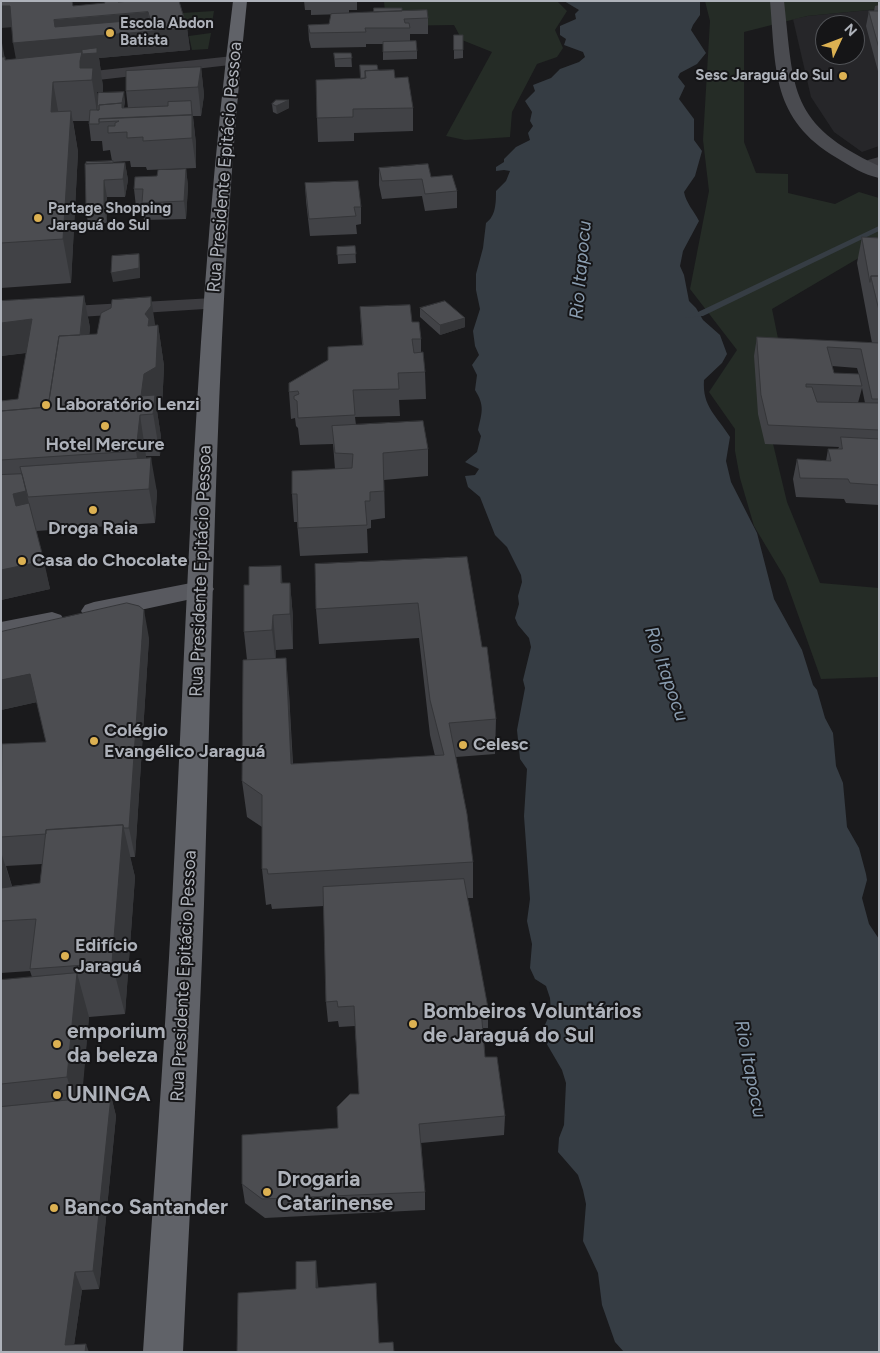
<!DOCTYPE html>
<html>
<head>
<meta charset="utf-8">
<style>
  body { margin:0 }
  #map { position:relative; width:880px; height:1353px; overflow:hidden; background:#1a1a1c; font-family:Figtree,sans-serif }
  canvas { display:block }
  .frame { position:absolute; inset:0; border:2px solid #aeb2ba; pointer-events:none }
  .north { position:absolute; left:815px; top:15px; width:50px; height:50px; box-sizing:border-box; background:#151517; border:1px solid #525458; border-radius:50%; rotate:47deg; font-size:14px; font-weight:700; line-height:20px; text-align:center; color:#aeb2ba }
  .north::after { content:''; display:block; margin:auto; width:18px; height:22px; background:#dcb152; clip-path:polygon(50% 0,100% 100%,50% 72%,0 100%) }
</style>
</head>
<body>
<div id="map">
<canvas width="880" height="1353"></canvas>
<div class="frame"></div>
<div class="north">N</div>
</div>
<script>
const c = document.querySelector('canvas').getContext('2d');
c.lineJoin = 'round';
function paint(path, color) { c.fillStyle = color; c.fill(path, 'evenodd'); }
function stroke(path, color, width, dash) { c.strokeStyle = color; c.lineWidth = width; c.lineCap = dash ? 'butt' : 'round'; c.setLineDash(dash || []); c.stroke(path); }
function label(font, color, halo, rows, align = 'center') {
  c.font = font + ' Figtree,sans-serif'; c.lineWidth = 4; c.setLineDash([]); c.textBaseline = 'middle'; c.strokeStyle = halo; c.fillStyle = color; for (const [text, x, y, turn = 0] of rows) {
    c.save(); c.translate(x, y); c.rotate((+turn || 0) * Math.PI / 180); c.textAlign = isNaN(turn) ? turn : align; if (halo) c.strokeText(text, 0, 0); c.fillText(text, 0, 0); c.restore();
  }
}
paint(new Path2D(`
  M879,9V146L862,152L834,132L811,97L793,19L807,16ZM825,25H855V55H825Z`), '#262629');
paint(new Path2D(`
  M384,1H557L567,11L555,30L563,48L557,57L537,64L512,112L510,137L465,140L446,136L492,52L462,40L454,25L386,26Z
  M705,1H879V9L807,16L744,32V142L756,173L788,174V193L835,204L859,192L879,198V246L772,309L782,358L762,398L787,502L820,583L879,588V677L821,679L785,578L754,526L740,478L735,451V429L709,392L737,350L690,289L709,191L703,140L710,21Z
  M214,11L211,29L184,30L182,13Z
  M211,33L208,49L192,50L189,36Z`), '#252c26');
paint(new Path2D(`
  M564,1H700V15L693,25L691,30L706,53L697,64L680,73L678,77L685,86L679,99L694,119V140L702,151L695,176L684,192C686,203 694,211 699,221L683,251L680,266L684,275L689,301L696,308L703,320L720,335L727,354L722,363L704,380C702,407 717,416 730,437L726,461L731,482L757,533L774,599L802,650L813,685L817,690L825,718L833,733L836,766L843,783L847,827L859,848L866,874L867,880L862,898L869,924L879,939V1352H624L615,1342L602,1305L598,1273L583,1241L586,1204L583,1190L578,1175L558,1152L559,1138L564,1125L566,1083L562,1070L541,1034L551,1011L550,998L546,986L535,979L530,968L532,944L527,921L530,899L524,816L527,769L520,759L517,730L525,688L523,680L531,647L529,638L518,625L515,618L519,604L518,596L522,582L521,575L507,547L495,535L480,497L468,487L465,476L475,475L479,469L465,462L477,452L481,436L478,430C482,412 485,406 475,390L477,375L472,365L479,355L475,346L473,331L480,309L476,290V274L483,248L486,223C496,216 496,202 496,191L506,181L510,171L504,170L496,171V167L504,162V159L516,147L530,140L528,133L533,126L530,121L532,112L525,101L535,91L533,85L551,78L560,69L579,62L585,57L583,52L564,45L566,39L560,35V26L576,19L575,14L579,10Z`), '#363d44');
paint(new Path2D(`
  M879,226V231L703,316L685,318L681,315L685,312H698Z`), '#363d44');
paint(new Path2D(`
  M879,157V166H868L865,163L868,160Z`), '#3c3c40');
paint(new Path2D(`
  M233,56L239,58L241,61L239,64L1,91V81Z
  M213,298L220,300L223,304L220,308L1,322V310Z`), '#3c3c40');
paint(new Path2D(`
  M770,1H784C794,91 789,124 879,166V178C864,175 850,166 837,158C771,119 776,69 770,1Z`), '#4a4b50');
paint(new Path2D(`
  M201,581L210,583L214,589L210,595L94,620L85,617L81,611L85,605L94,602Z
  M52,612L61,615L65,621L61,627L1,640V622Z`), '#58595f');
paint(new Path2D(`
  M233,1H247C215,301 214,603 204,904C199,1053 190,1202 183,1352H143C153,1202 164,1053 172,904C188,603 195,301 233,1Z`), '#606268');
paint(new Path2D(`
  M304,1H311V3V1H357V10H349V13L402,11L428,18V34H410V41L417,51V59L383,60V44H366V47L311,48L309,40L308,25L329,24L344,14L311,15V10H305Z
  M118,2L187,28L190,50L99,58L103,87V92H97L98,97L125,101L124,108H128L126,91L201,67L204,95L201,116H193L196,144V168L147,170L146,167H131L130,161L113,162V163H125L128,180L125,197H107V223L88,224L86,207L112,161L110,150L103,151L102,141H91L89,124V121H73L78,152L71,283L1,288V43L5,60L16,59L73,6Z
  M879,5V75L866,26L869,11H874L875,6Z
  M454,35L463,50V58L454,59Z
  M334,53H351L352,67H335Z
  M360,65L378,70L395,78L413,108V131L354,133V141L318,142L317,118L361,79Z
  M289,100V108L277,114L273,112L272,104Z
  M379,168L431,177L457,191V208L425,211L422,196L382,199L379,185Z
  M186,169L188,186L186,219L144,220L142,207H136L134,189L157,176Z
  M305,183L361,207V224L356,225L357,234L310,236L306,201Z
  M862,237L879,238V505L846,503L844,499L796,497L793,479L797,459L826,461L828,449H838L839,447L765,444L758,414L754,356L757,337L872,343L857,263ZM832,366L857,368L859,375L834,373ZM862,388L865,403H858Z
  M355,246L356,263L338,264L337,247Z
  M84,296L90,328L89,335L97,334L158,325L164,366L162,408L157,411L161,437L160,456H146V458L157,492L155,523L36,531L50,589L1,600V401L18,399L26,353L1,356V301Z
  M360,307L412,322L421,339V353L425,372L426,399L399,400L400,416L355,417L356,425L428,449V476L384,480L385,518L371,520V528L367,529L368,553L300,556L297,522H294L292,494L335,469L333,444L300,445L298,428L296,426L295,418L291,419L289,392L362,345Z
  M420,308L465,327L440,335L420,317Z
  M467,557L482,647L496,719L495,754L456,757L473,862V898H467L488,1008V1028H483L485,1057L505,1116L504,1135L421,1143L425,1192V1210L265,1218L245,1203L242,1184L338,1128L359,1094L355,1026L339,1027L338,1021L328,1022L326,1002L324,906L272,909L271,904L266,905L262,869V827L247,817L242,781L247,660L244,632L283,583H290L293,618V649L276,650V659L289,693L293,764L435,756L430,735L419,638L319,644L316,609Z
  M149,638L135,857H130L135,877L125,1014L89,1017L81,1099L111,1096L116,1116L99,1289L82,1290L74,1345L1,1352V980L32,977L30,971L1,973V747L46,742L37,702L1,710ZM42,864L40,883L12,886L6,866Z`), '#414246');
paint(new Path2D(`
  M1,1H44L14,27L1,28Z
  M118,1L120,14L148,12L150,31L187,28L190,50L99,58L103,87V92H97L99,107L97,112L92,80L87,81L82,52L87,81L17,65L13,43L54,20Z
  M2,43L5,59V57L12,96L5,72L1,51Z
  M201,67L204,95L201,116L198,87Z
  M53,82L60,122L51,112Z
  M124,92L125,101L123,111H121Z
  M289,100V108L277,114L276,106Z
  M191,101L196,144V168L192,138Z
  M71,111L78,152L71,283L63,239Z
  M125,163L128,180L125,197L123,179Z
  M186,169L188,186L186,219L184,201Z
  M104,180L107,197V223L104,206Z
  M139,254L140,264V278L113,282L111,273Z
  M84,296L90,328L86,373L80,341Z
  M151,297L157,337L152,353L145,314Z
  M465,318V327L440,335V325Z
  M32,319L39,351L1,356V323Z
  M158,325L164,366L162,408L157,411L161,437L160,456L153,413L141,396L144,374Z
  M140,415L146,456L143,489L142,490L136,451Z
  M151,458L157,492L155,523L149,489Z
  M26,491L33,519L19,521L13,494Z
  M44,561L50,589L1,600V570Z
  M281,566L284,600L281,583Z
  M290,583L293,618V649L290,614Z
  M144,610L149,638L135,857L129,828Z
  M273,615L276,650V665L272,630Z
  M286,658L289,693L294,800L291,764Z
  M30,674L37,702L1,710V680Z
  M123,825L135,877L125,1014L112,963Z
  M1,852L12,887L1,921Z
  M77,973L89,1017L80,1120L67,1077Z
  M111,1096L116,1116L99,1289L93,1271Z
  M316,1261L319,1293L316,1288Z
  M75,1272L82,1290L73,1352L65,1345Z
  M86,1344L89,1352H85Z`), '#353639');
const building = new Path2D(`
  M1,1H72L73,6L105,3L104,1H118V2L131,1H179L187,28L13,43L10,6H1ZM148,12L150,19L55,27L54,20Z
  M374,8H402V11L374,12Z
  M427,10L428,18L404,19L405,23H409L410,28H365L366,32L310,33L308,25L329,24L331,14Z
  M869,11H879V48Z
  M454,35H463V50H454Z
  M416,41L417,51L383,52V42Z
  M97,48V53L82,54V52L80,61V68H93L92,80L53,82L51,112L71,111L63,239L1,243V57H5V60L82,52V50Z
  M334,53H351L352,58L335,59Z
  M360,65H377L378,70L365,71V78L361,79Z
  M201,67L198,87L126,91V71Z
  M394,70L395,78L408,77L413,108L353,109V117L317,118L316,80L366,78L365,71Z
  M124,92L122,103L99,105V110H97L98,93Z
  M276,100H289L276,106L272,104Z
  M191,101L192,115L99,119V124H89L90,110H99V105L122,103V108L168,106V102Z
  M192,115V138L143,141V137L127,138V132L108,133V126H115V123L119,121L99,122V119Z
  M113,161V163L86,164V162Z
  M125,163L123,179L104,180V206L86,207L85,164Z
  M428,164L431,177L452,175L457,191L425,194L422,179L382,181L379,168Z
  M186,169L184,201L142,203L143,189H134L135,177L157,176L158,170Z
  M358,181L361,207H354L356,216L309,219L305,183Z
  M862,237L879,238V276H871L870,282Z
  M355,246L356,254L337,255V247Z
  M139,254V268L111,273L112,256Z
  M871,276H879V310Z
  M84,296L80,335L59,336L48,407L1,411V401L18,399L32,319L1,323V301Z
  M151,297V306L145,314L149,319L148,326L158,325L156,367L144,374L141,396L155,395L153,414L140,415L136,451L1,460V411L48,407L59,336L97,334L101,313L111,308L112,300Z
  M445,301L465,318L440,325L420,308Z
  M410,305L412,322H419L421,339H412L414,353L423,352L425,372L398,373L399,389L353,390L355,415L298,418L297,401L294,399V396L299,394L298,391L289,392V383L328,360V347L363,345L360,307Z
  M757,337L879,343V399H872L861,349L827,347L834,373L859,374L862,386L806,384V387H812L817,402L879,403V430L768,425L761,395Z
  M423,421L428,449L383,453L384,491L370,492V501H365L367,525L298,528L297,494H292V471L352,468L353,454L335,453L332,426Z
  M841,437L879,439V485L850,483L848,479L800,478L797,459L831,461L828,449H842Z
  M151,458L149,489L28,497L20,467Z
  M22,474L26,491L13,494L16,506L29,503L44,561L1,570V475Z
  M467,557L482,647H487L496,719L449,723L467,814L473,862L268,874L267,869H262V795L242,781L243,660L286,658L291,764L444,755L430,700L418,603L316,609L315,564Z
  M281,566V583H290V614L273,615L272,630L244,632V585H249V567Z
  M127,603L139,606L144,610L129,828H124L123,825L46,830V834L1,837L2,744L46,742L30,674L1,680V632Z
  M123,825L112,963L30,969L36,919L1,921V888L40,883L46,830Z
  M464,879L488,1008L481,1009L485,1057H497L505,1116L419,1124L425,1192L262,1199L242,1184V1135L338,1128L337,1107L350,1094H359L354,1006L338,1007L337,1001L326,1002L323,887Z
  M77,973L67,1077L1,1084V980Z
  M111,1096L93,1271L75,1272L65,1345L86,1344L85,1352H1V1107Z
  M316,1261V1288L376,1283L379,1343L393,1342L394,1352H237L238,1293L296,1289V1262Z`);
paint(building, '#4c4d51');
stroke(building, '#353639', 1);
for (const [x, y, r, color] of [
  [110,33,5,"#dcb152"],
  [843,76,5,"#dcb152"],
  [38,218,5,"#dcb152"],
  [46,405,5,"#dcb152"],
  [105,426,5,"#dcb152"],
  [93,510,5,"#dcb152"],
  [22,561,5,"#dcb152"],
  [94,741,5,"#dcb152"],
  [463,745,5,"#dcb152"],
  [65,956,5,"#dcb152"],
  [413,1024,5,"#dcb152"],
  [57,1044,5,"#dcb152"],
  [57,1095,5,"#dcb152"],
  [267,1192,5,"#dcb152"],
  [54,1208,5,"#dcb152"]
]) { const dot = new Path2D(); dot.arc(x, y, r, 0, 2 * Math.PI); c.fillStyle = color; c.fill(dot); stroke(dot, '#151517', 2); }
label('bold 15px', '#aeb2ba', '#151517', [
  ["Escola Abdon",120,24],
  ["Batista",120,41],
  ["Sesc Jaraguá do Sul",833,76,"right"],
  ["Partage Shopping",48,209],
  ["Jaraguá do Sul",48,226]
], 'left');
label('18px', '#aeb2ba', '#151517', [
  ["Rua Presidente Epitácio Pessoa",225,167,-85],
  ["Rua Presidente Epitácio Pessoa",201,571,-88],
  ["Rua Presidente Epitácio Pessoa",184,976,-87]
]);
label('bold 18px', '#aeb2ba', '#151517', [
  ["Laboratório Lenzi",56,405],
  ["Hotel Mercure",105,445,"center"],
  ["Droga Raia",93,529,"center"],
  ["Casa do Chocolate",32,561],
  ["Colégio",104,731],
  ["Evangélico Jaraguá",104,752],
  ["Celesc",473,745],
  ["Edifício",75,946],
  ["Jaraguá",75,967]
], 'left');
label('italic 19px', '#8a9db0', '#151517', [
  ["Rio Itapocu",581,270,-85],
  ["Rio Itapocu",666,674,71],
  ["Rio Itapocu",750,1069,79]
]);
label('bold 21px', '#aeb2ba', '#151517', [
  ["Bombeiros Voluntários",423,1012],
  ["de Jaraguá do Sul",423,1036],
  ["emporium",67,1032],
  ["da beleza",67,1056],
  ["UNINGA",67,1095],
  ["Drogaria",277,1180],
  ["Catarinense",277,1204],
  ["Banco Santander",64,1208]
], 'left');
</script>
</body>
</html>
